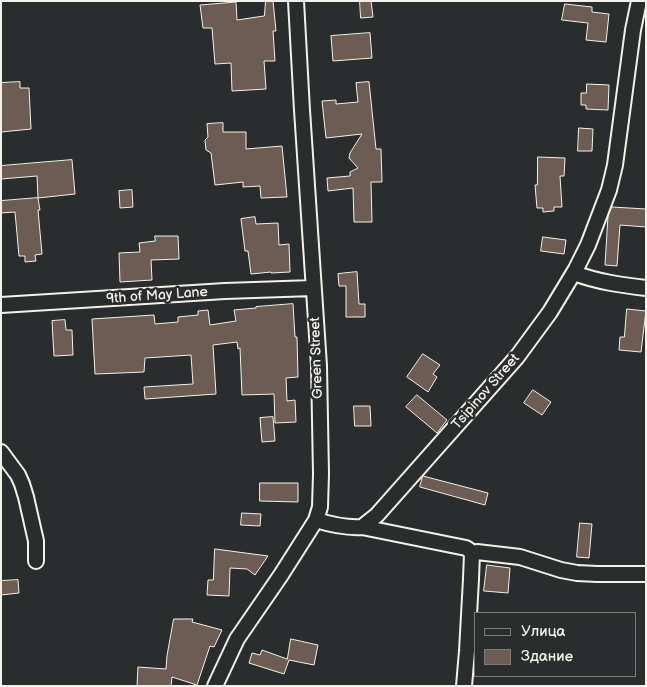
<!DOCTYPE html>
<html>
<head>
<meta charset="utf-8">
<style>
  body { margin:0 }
  #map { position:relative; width:647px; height:687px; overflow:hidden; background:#2a2d2e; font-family:"Balsamiq Sans",sans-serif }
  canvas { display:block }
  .frame { position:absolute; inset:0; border:2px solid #f4f1e8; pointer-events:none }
  .legend { position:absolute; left:474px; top:612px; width:162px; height:65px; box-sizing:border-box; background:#2a2d2e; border:1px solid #7b7b78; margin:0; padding:6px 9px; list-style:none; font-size:15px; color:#f4f1e8 }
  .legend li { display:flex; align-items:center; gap:10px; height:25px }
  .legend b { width:25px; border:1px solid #7b7b78 }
</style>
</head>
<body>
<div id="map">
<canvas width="647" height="687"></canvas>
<div class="frame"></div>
<ul class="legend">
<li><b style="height:6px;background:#2a2d2e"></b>Улица</li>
<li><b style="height:14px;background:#6c5c53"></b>Здание</li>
</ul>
</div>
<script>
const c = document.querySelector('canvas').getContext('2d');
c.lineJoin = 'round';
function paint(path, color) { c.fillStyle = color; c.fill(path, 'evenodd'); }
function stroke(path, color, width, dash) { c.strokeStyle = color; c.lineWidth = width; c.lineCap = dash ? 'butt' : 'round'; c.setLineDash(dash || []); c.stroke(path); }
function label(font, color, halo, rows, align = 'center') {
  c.font = font + ' "Balsamiq Sans",sans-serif'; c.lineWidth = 5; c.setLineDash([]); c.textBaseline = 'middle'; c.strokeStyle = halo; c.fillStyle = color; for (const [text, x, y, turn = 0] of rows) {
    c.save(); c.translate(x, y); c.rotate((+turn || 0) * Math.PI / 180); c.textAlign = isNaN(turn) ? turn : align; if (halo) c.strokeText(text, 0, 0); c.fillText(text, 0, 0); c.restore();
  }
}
const building = new Path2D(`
  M266,1H273L276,31H273L275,61H264L266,89L232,91L231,63L215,64L212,28H203L200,5L236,2L237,20L264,16Z
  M360,1H371L373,17L361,18Z
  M565,4L592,7V12L609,14L606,42L586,40L588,23L562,20Z
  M370,33L372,58L333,61L331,36Z
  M20,82V88H29L31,129L1,132V83Z
  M369,82L376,149H381L382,182H371L372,222H354L353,188L328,191L327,178L350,176V172L358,168L349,158L350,153L362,134L326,138L322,101L336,100V104L358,102L356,83Z
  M587,84L609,85L608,110L586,109V105H581V93H586Z
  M223,123V132H246V149L282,146L287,197L261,198L260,186L243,187V182L215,185L211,153L206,150L205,140L208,137L207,124Z
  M579,128L593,129L592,151H578Z
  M538,157L565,158L564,176H560L562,207H554V211L543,212V208H537L535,185H537Z
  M72,160L75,194L38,198L37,176L1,179V166Z
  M132,190L133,207L120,208L119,191Z
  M38,198L40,210H38L42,254L35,255L36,261L25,262V256H19L15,212L1,213V201Z
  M612,207L646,209V227L620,225L617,266L605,265L608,216Z
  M255,217L256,224L278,223L279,245L289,244L290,272L271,273V272L251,274L248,251H245L241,219Z
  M155,236H178L179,259L151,260L152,280L120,282L119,253L140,252L139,243L155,241Z
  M543,237L566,240L564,254L541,251Z
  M357,272L359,304H365V317H346V286H339L338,274Z
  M293,304L295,337H297L298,377L286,378L287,401L295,400L296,422L275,423L274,394L242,395L240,348L238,349L237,342L213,345L216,394L145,399L144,387L193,384L191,355L145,358L144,372L95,374L92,319L154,315L155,324L178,322V317L198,315V311L208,310L210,325L236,321L234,310L256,308V307Z
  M627,309L646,311L641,352L619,350L620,337H624Z
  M65,320L66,330H72L73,355L54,356L52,321Z
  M423,354L440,365L433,374L437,377L428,392L407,377Z
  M533,390L551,402L542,415L524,403Z
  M417,395L447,420L437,433L406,407Z
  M354,406H370L371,426H355Z
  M273,417L275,441L262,442L260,418Z
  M423,476L488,493L485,505L420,487Z
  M260,483H298V502L260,501Z
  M242,513L261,514L260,526L241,525Z
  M580,523L592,524L589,558L577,557Z
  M215,549L268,556L255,575L247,569L230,568L229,596L207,595L208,580H213Z
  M487,565L510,568L508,593L484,591Z
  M18,580L19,593L1,595V581Z
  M174,619H193L192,622L222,630L214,647L210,646L197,685L172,677L171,686H137L138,667L166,669L167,656Z
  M291,639L318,645L314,665L289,660L284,674L249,663L252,653L260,655L262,650L287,659Z`);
paint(building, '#6c5c53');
stroke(building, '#f4f1e8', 1);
const minor = new Path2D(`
  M574,273C598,282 621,285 646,288
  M1,305L225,291L313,288
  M1,452L18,475L22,484L26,497L36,541V561
  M316,520C332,525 345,528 362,527
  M472,553L477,552L520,557L561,570L577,573L597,574H646
  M215,686L237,639L281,575L316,520L320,507L321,474L319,366L302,110L296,1
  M464,686L467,651L471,579L472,553L469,550L466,548L362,527L377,515L517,357L550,312L576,269L588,245L609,190L615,165L633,30L639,1`);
stroke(minor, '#f4f1e8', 18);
stroke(minor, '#2a2d2e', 14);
label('14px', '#f4f1e8', '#2a2d2e', [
  ["9th of May Lane",157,296,-4],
  ["Green Street",317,358,-92],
  ["Tsipinov Street",486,392,-49]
]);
</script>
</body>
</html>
